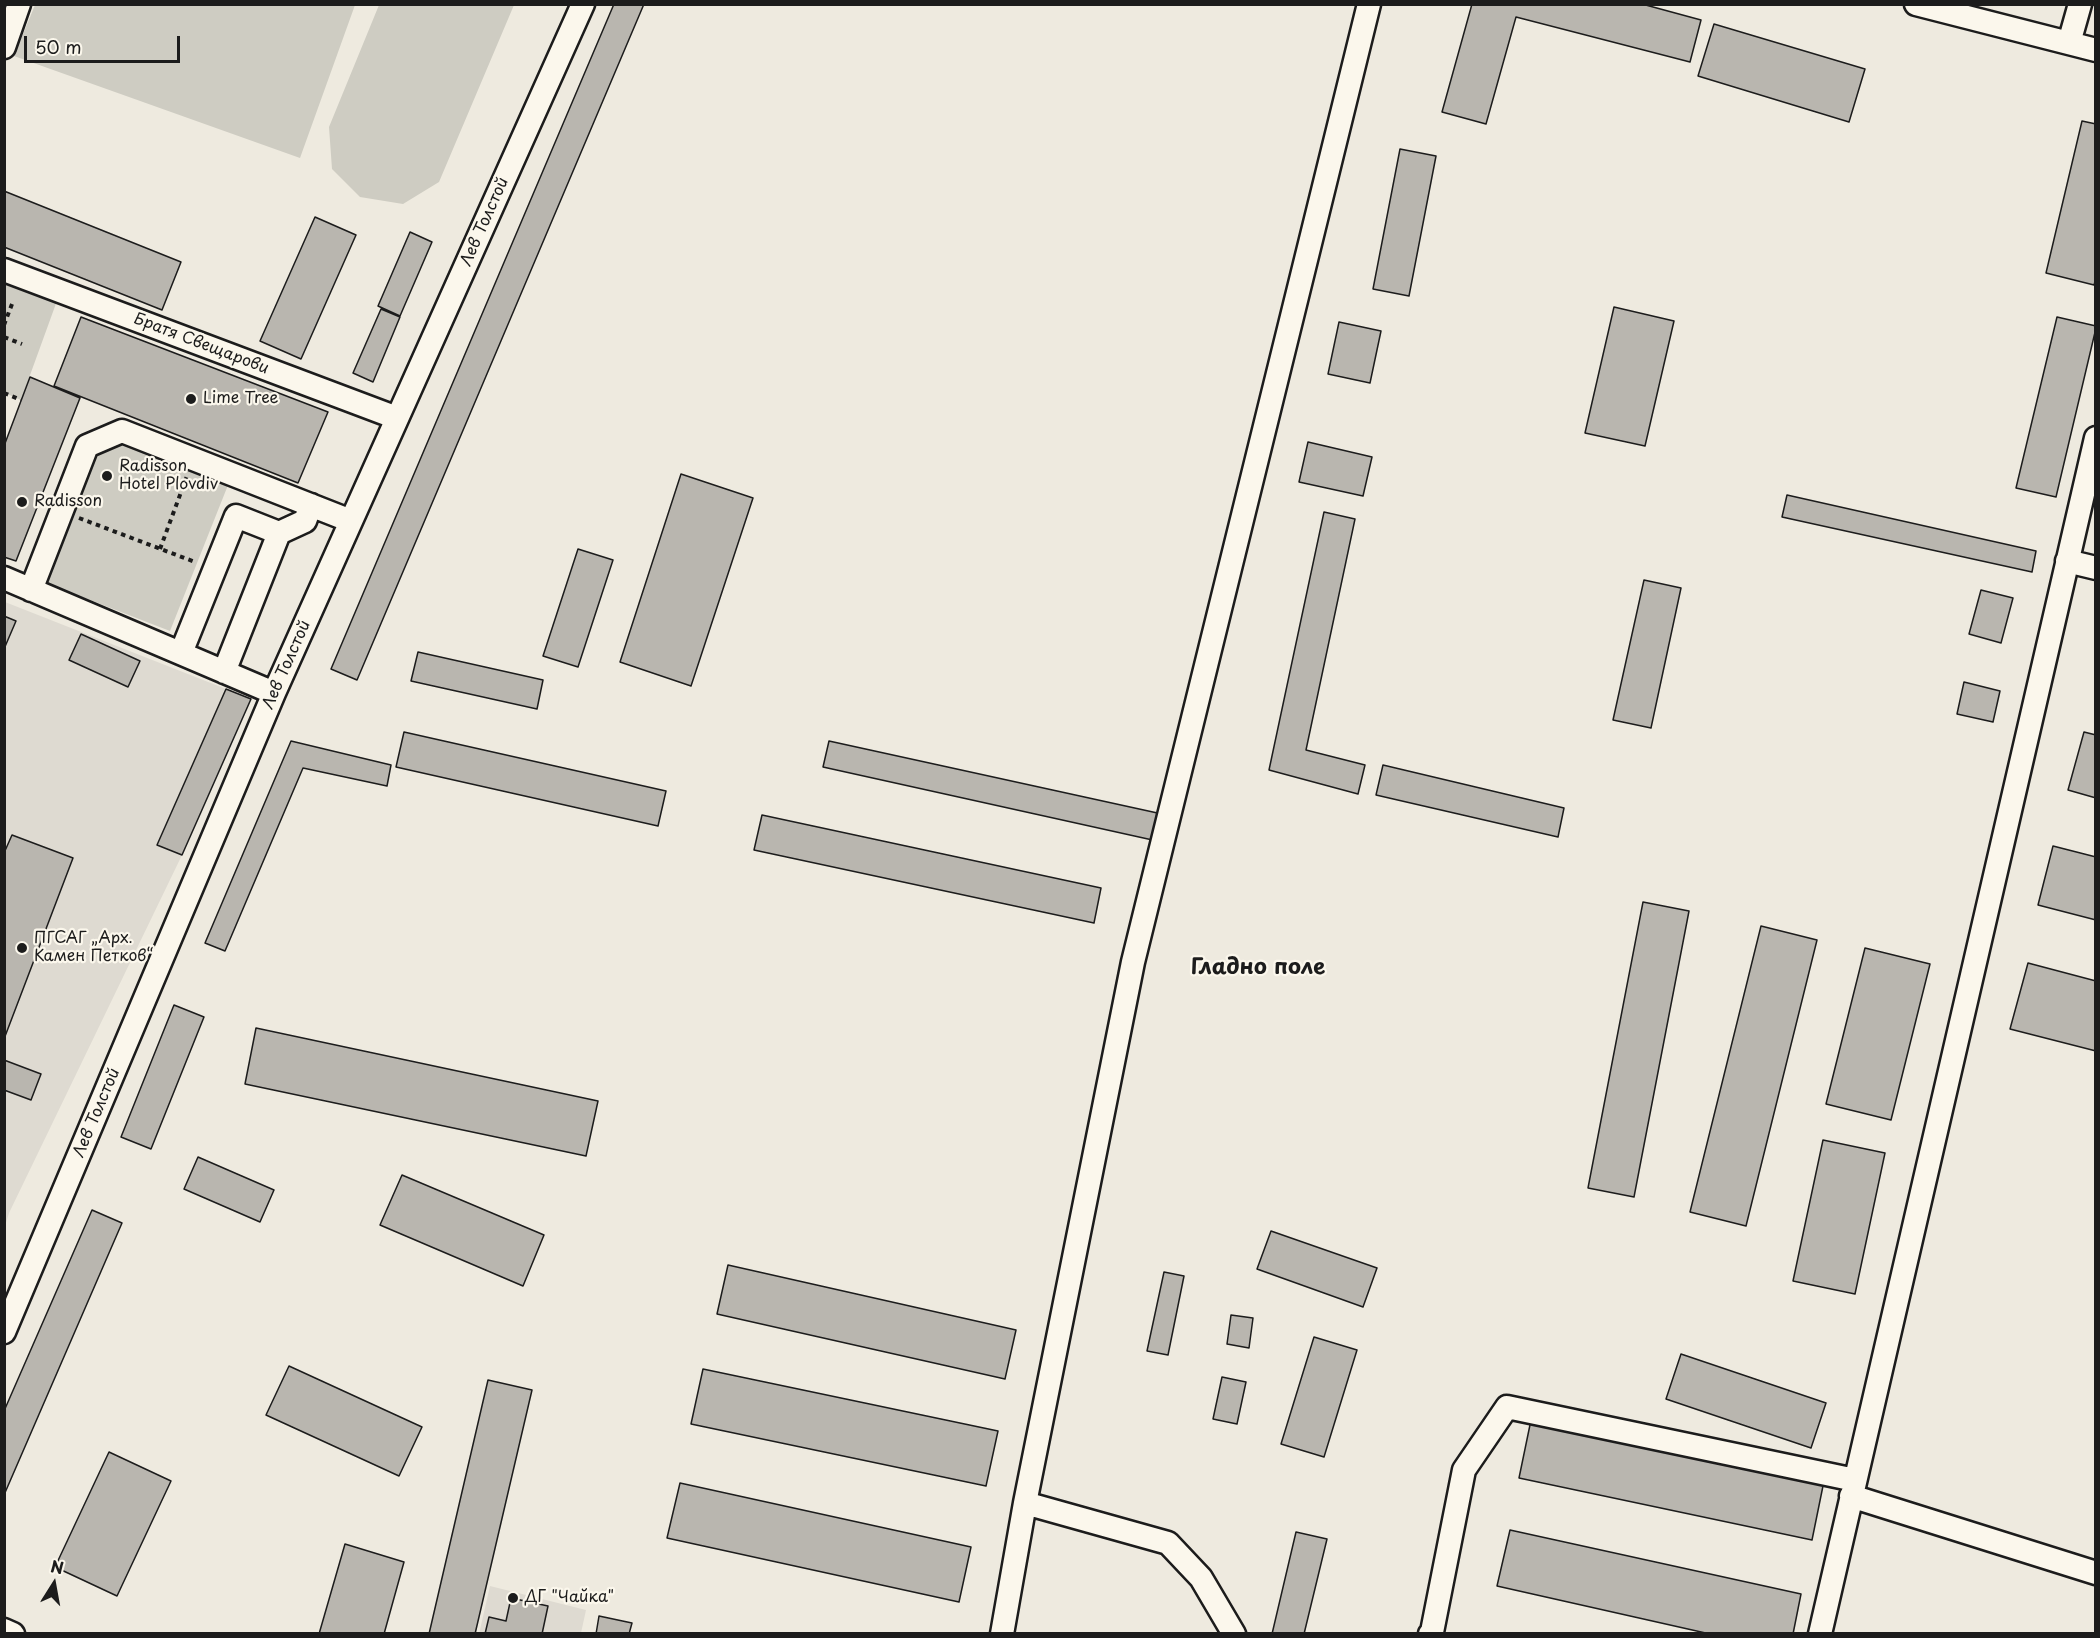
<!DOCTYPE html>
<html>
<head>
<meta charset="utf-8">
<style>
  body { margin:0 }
  #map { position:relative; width:2100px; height:1638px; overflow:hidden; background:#eeeadf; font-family:"Playpen Sans",sans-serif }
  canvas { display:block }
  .frame { position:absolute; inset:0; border:6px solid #1c1c1c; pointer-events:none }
  .north { position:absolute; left:24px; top:1554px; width:60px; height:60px; -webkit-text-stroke:4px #fbf7ec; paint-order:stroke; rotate:11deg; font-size:16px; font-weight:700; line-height:24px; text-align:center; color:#1c1c1c }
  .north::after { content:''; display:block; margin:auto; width:21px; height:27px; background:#1c1c1c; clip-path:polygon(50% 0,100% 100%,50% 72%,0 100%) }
  .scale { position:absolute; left:24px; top:36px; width:156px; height:27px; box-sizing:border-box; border:3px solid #1c1c1c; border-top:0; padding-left:8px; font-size:18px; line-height:21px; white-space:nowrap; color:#1c1c1c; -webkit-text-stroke:4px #fbf7ec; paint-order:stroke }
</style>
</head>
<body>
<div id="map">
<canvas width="2100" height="1638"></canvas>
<div class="frame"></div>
<div class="north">N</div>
<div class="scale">50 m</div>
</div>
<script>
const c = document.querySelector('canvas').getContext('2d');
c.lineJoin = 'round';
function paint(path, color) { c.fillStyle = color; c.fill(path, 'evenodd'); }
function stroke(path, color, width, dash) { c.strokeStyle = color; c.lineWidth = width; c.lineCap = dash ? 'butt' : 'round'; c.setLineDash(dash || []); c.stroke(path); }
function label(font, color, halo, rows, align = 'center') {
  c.font = font + ' "Playpen Sans",sans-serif'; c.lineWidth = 4.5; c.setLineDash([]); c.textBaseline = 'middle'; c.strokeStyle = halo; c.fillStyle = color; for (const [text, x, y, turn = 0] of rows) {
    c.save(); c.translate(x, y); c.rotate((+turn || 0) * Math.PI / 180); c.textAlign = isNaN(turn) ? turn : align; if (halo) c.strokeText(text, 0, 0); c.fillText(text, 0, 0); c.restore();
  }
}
paint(new Path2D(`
  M5,602L226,689L157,844L182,855L9,1213L5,1226Z
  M490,1586L586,1610L581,1633L479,1634Z`), '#dedad1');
paint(new Path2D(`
  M35,5V4L355,5L300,158L14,56Z
  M379,5H514L439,182L403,204L360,197L332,169L329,127Z
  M4,277L58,298L21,400L5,393Z
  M122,431L232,475L170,631L36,579L87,446Z`), '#ceccc2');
const building = new Path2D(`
  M614,4H644L357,680L331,669Z
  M1472,4H1642L1701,20L1690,62L1516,17L1486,124L1442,112Z
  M1714,24L1865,69L1849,122L1698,76Z
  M2082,121L2096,124V278L2094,285L2046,273Z
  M1400,149L1436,156L1409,296L1373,289Z
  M4,191L181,262L162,310L4,247Z
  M315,217L356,235L301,359L260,341Z
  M410,232L432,242L400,316L378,306Z
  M1614,307L1674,321L1645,446L1585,433Z
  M381,309L400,317L373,382L353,373Z
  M81,317L328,412L298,483L54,386Z
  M2057,317L2096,326V328L2056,497L2016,488Z
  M1339,322L1381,331L1370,383L1328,374Z
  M30,377L80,398L16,561L4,557V446Z
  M1308,442L1372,457L1363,496L1299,482Z
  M681,474L753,498L691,686L620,662Z
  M1787,495L2036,551L2032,572L1782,517Z
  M1324,512L1355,519L1306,750L1365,765L1358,794L1269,770Z
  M578,549L613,560L578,667L543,656Z
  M1644,580L1681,588L1651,728L1613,720Z
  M1981,590L2013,598L2001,643L1969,634Z
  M4,616L16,621L4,649Z
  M81,634L140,661L128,687L69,660Z
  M418,652L543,680L537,709L411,681Z
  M1964,682L2000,691L1993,722L1957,714Z
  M226,689L251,699L182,855L157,845Z
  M404,732L666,791L658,826L396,767Z
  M2084,732L2096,735V798L2068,790Z
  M291,741L391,765L387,786L303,768L225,951L205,943Z
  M829,741L1162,814L1157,841L823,767Z
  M1383,765L1564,808L1558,837L1376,795Z
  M762,815L1101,888L1094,923L754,850Z
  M12,835L73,858L4,1039V853Z
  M2053,846L2096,857V920L2038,905Z
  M1643,902L1689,911L1634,1197L1588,1188Z
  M1761,926L1817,940L1746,1226L1690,1212Z
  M1865,948L1930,964L1891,1120L1826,1104Z
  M2028,963L2096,981V1051L2010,1029Z
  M174,1005L204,1017L151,1149L121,1137Z
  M256,1028L598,1101L586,1156L245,1084Z
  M4,1060L41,1074L31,1100L4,1090Z
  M1823,1140L1885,1153L1855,1294L1793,1281Z
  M198,1157L274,1190L260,1222L184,1189Z
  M402,1175L544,1235L523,1286L380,1225Z
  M92,1210L122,1223L4,1495V1411Z
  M1271,1231L1377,1268L1363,1307L1257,1269Z
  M728,1265L1016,1330L1005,1379L717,1314Z
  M1164,1272L1184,1276L1168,1355L1147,1351Z
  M1231,1315L1253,1318L1249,1348L1227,1344Z
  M1314,1337L1357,1350L1324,1457L1281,1444Z
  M1681,1354L1826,1403L1811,1448L1666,1399Z
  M289,1366L422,1427L399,1476L266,1415Z
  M703,1369L998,1431L986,1486L691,1424Z
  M1222,1377L1246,1382L1237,1424L1213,1419Z
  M488,1380L532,1390L475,1634H429Z
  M1531,1420L1824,1481L1812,1540L1519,1478Z
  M109,1452L171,1481L117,1596L55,1567Z
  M680,1483L971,1547L959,1602L667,1538Z
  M1510,1530L1801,1594L1793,1634H1710L1497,1586Z
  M1296,1532L1327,1539L1304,1634H1272Z
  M345,1544L404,1562L384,1634H319Z
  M511,1598L548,1606L542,1634H485L489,1617L506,1621Z
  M599,1616L632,1623L629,1634H596Z`);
paint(building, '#b9b6af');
stroke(building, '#1c1c1c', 1.5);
const minor = new Path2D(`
  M1916,4L2096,50
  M2069,43L2080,4
  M4,47L19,4
  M4,270L397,418
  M2067,561L2096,568
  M4,578L274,693
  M31,590L87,446L122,431L351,521
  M181,653L236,516L279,533
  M224,672L279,533L305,521L311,505
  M4,1332L274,693L583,4
  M1851,1496L2096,1573
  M1025,1503L1168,1543L1201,1578L1234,1634
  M4,1630L13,1634
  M1002,1634L1025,1503L1133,962L1369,4
  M1430,1634L1432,1632L1464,1470L1507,1407L1855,1480
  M1820,1634L2096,438`);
stroke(minor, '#1c1c1c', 27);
stroke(new Path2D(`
  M4,325L12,304
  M4,337L22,344
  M4,393L21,400
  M79,518L195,562
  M160,549L187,476`), '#1c1c1c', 4, [4.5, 4.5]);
stroke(minor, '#fbf7ec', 22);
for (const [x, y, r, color] of [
  [191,399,6,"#1c1c1c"],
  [107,476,6,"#1c1c1c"],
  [22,502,6,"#1c1c1c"],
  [22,948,6,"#1c1c1c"],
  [513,1598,6,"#1c1c1c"]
]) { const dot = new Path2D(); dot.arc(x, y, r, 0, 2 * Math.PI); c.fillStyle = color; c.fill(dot); stroke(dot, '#fbf7ec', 2); }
label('16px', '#1c1c1c', '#fbf7ec', [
  ["Лев Толстой",485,222,-66],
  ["Братя Свещарови",201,344,21],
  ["Лев Толстой",287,665,-66],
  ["Лев Толстой",97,1113,-67]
]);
label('16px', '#1c1c1c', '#fbf7ec', [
  ["Lime Tree",203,399],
  ["Radisson",119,467],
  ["Hotel Plovdiv",119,485],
  ["Radisson",34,502],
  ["ПГСАГ „Арх.",34,939],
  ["Камен Петков“",34,957],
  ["ДГ \"Чайка\"",525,1598]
], 'left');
label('bold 22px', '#1c1c1c', '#fbf7ec', [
  ["Гладно поле",1258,968]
]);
</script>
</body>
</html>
